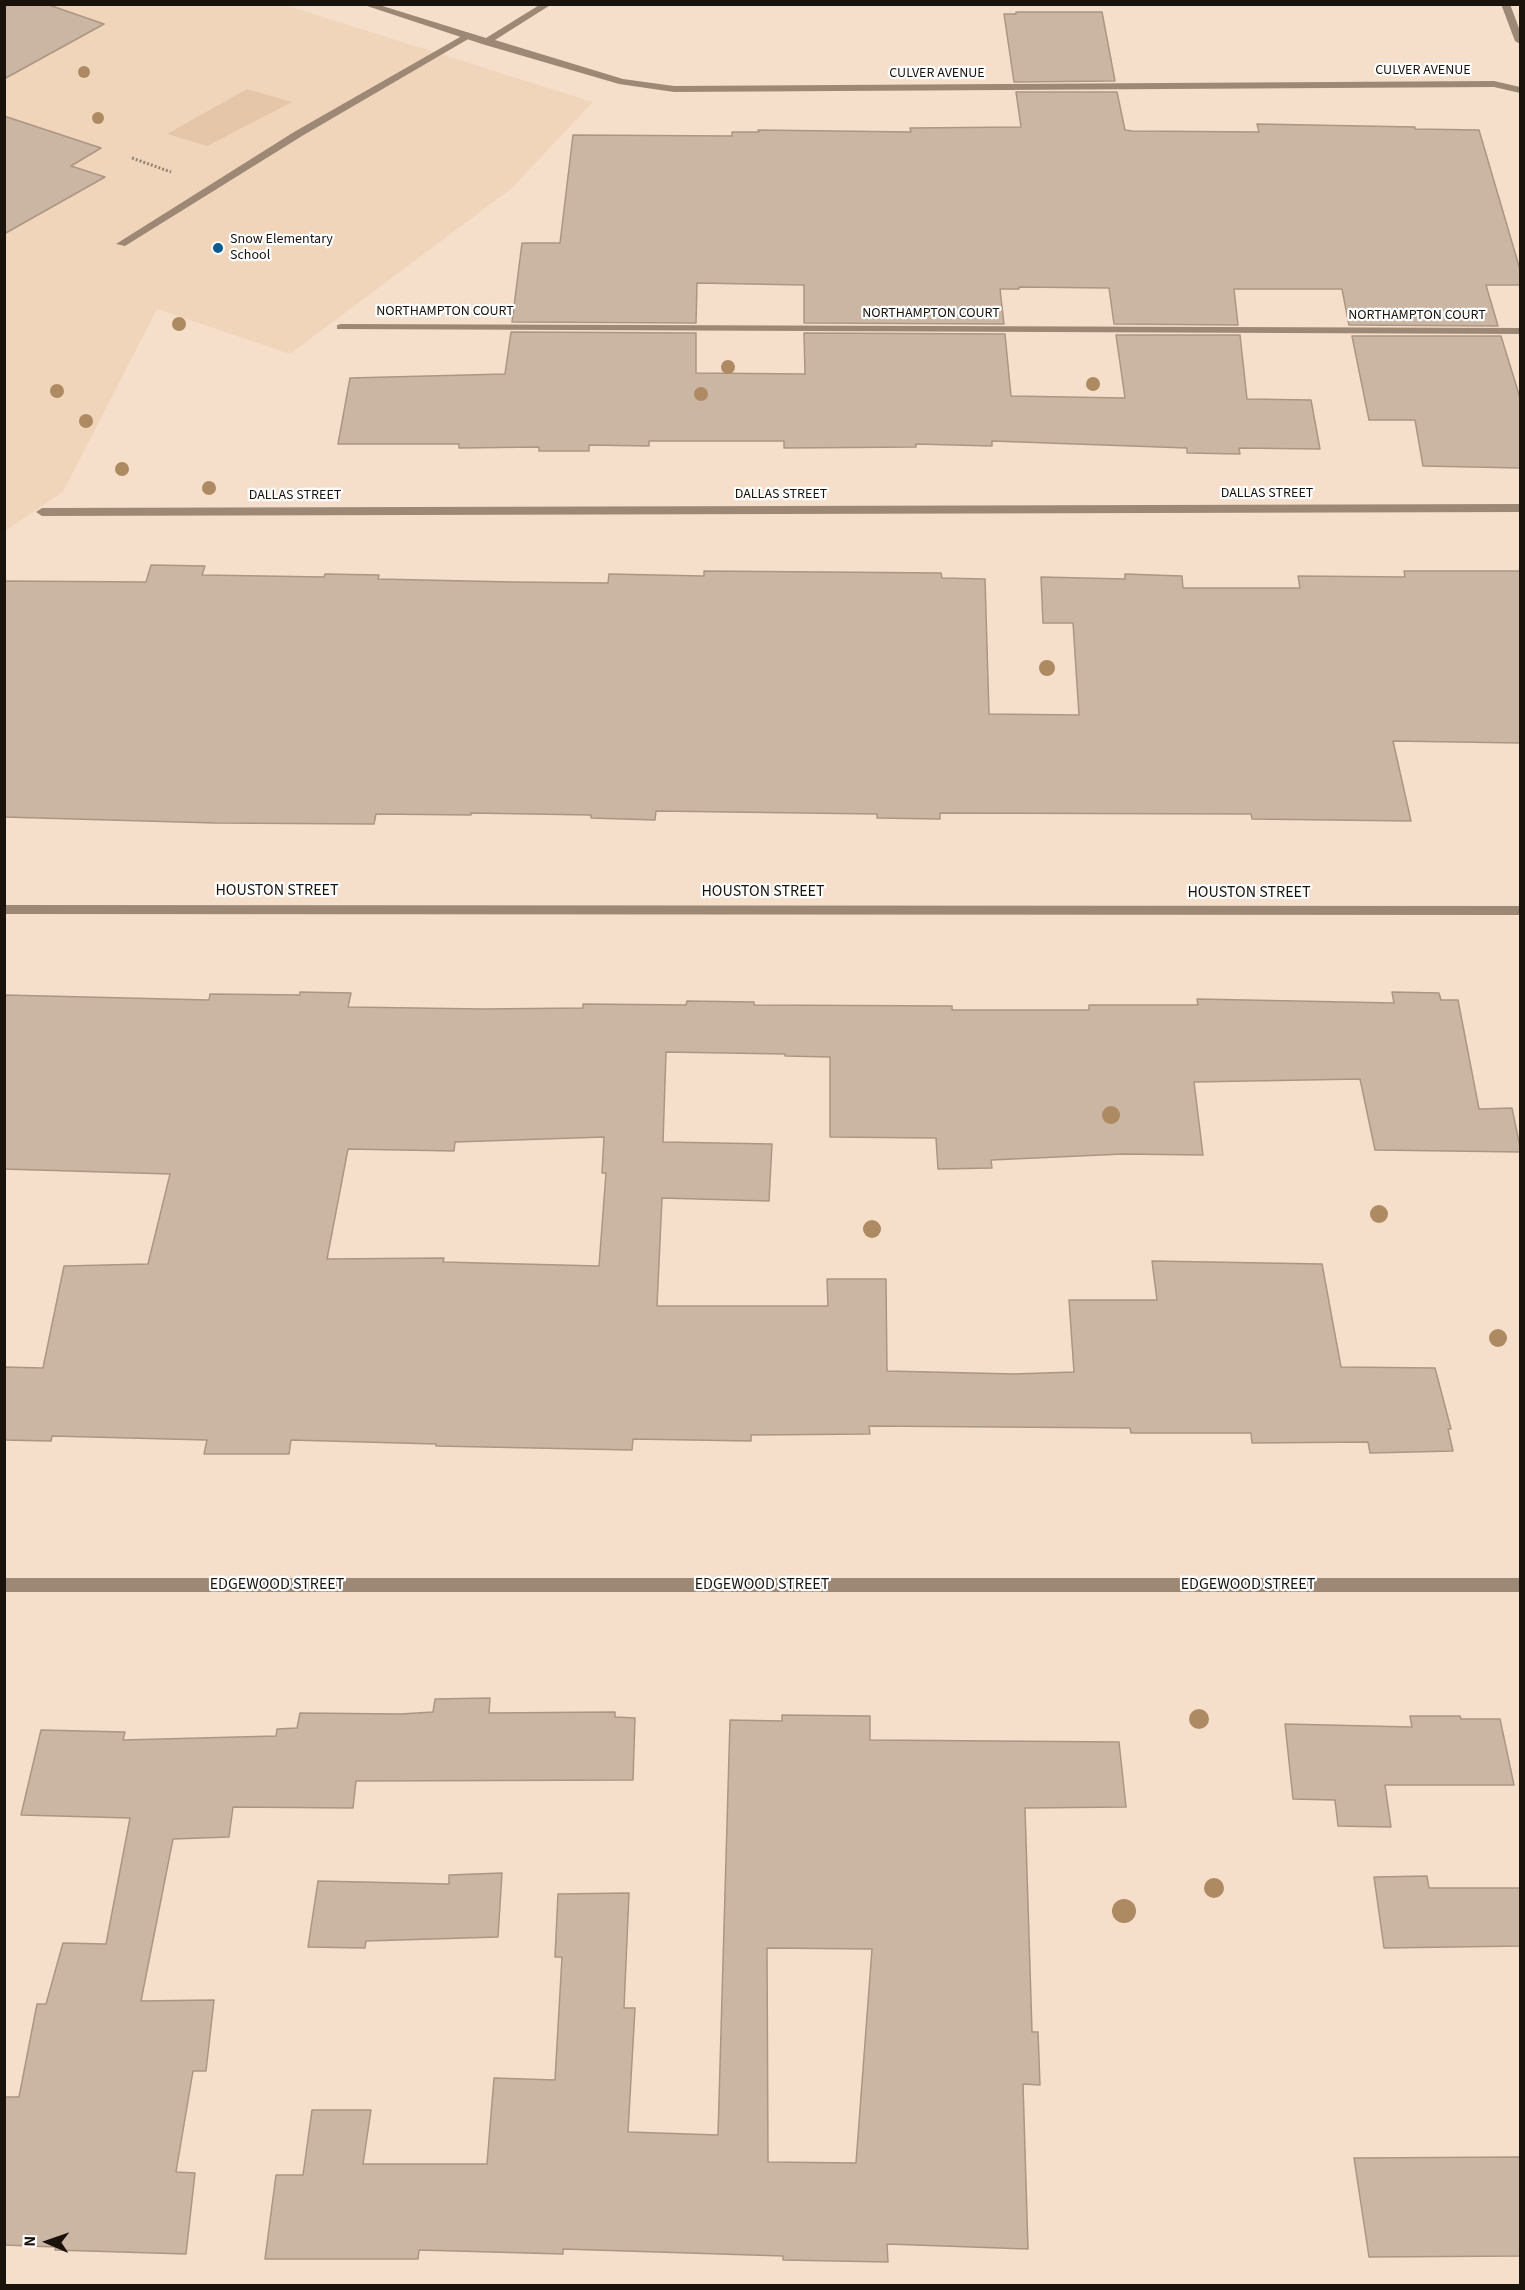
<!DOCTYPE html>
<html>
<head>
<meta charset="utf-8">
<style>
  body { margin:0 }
  #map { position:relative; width:1525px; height:2290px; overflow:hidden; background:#f5dfcb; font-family:"Source Sans 3",sans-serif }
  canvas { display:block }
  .frame { position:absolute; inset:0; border:6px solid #1a130c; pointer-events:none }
  .north { position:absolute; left:18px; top:2212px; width:60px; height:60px; -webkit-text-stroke:4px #fff; paint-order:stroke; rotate:272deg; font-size:16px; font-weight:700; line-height:24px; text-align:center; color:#1a130c }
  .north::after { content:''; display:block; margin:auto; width:21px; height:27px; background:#1a130c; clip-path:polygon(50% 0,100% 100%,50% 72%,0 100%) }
</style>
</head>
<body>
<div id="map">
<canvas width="1525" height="2290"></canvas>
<div class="frame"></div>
<div class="north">N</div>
</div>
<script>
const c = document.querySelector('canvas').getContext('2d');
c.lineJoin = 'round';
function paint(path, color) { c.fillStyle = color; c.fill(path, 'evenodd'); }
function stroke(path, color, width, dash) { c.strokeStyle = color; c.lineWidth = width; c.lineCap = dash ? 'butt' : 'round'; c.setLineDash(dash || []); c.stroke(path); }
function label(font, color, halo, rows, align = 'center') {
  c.font = font + ' "Source Sans 3",sans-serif'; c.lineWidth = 4.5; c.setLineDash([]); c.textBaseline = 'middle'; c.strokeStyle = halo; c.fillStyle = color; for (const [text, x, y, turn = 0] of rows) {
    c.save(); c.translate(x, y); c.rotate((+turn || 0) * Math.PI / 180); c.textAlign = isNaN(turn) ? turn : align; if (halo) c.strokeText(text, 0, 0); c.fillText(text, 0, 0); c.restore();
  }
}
paint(new Path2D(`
  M5,5H285L593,102L512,188L290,354L157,309L63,492L5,531Z`), '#f1d5bb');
paint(new Path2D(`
  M247,89L292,102L207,146L167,134Z`), '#e5c6a9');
const building = new Path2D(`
  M4,4H46L104,24L4,79Z
  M1016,12H1102L1115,81L1014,82L1004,14H1016Z
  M1016,92H1117L1125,130L1132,131L1259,132L1257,124L1415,127V129L1479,130L1521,273V285H1486L1498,326L1349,325L1342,289H1234L1238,325L1114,324L1109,288L1019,287V289H1000L1004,324L804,323V285L697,283L696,323L512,322L522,243H560L573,135L732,136V132H759L758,130L911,132L910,128L1021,127Z
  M4,116L101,148L71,166L105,177L4,234Z
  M511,332L696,333V373L805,374L804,333L1005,334L1011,396L1125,398L1116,335H1240L1247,399L1311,400L1320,449L1239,448L1240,454L1187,453V448L992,441V446L916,444V447L784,448V441H649V446L589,445V451H539V447L459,448V444H338L350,378L505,374Z
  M1352,336H1501L1521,401V468L1423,466L1415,420H1369Z
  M151,565L205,566L202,575L324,577L325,574L379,575L378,579L513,582L608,583L609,574L704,576V571L941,573L942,578L985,579L989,714L1079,715L1073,623H1043L1041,577L1125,579V574L1182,576L1183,588H1300L1298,576L1405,577L1404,571H1521V743L1393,741L1411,821L1252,819L1251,814L940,813V819L877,818V814L656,811L655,820L591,818V815L471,813V815L376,814L374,824L215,823L4,817V581L146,582Z
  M300,992L351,993L348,1007L482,1009L583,1008V1004L686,1005L687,1001L754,1002V1005L952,1006V1010H1089V1005H1198L1197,999L1394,1003L1392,992L1439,993L1441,1000H1458L1479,1109L1512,1108L1521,1152L1375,1150L1360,1079L1194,1082L1203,1155L1123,1154L991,1160L992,1168L938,1169L936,1138L830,1137V1057L785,1056V1054L666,1052L663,1142L772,1144L769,1201L662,1198L657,1306H828L827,1279H886L887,1371L1014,1374L1074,1372L1069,1300H1157L1152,1261L1322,1264L1341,1367L1435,1368L1451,1429H1448L1453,1451L1370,1453L1368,1442L1252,1443L1251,1433H1131L1130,1428L869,1426L870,1434L751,1435V1441L633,1439L632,1450L436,1446V1444L291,1440L289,1454H204L207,1440L52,1436L51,1441L4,1440V1367L43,1368L64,1266L148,1264L170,1174L4,1169V995L209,1000L210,994L300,995ZM604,1137L602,1173H606L599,1266L443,1262L444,1258L327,1259L348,1149L454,1151L455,1142Z
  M490,1698L489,1713L615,1712V1717L635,1718L633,1780L356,1781L353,1808L233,1807L229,1837L173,1839L141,2001L214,2000L206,2071H193L176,2172L195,2173L186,2254L55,2250L56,2247L4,2245V2097H19L37,2004H46L63,1943L106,1944L130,1818L21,1815L41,1730L125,1732L123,1740L276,1736L277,1729L297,1728L300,1713L401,1714L433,1712L435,1699Z
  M782,1715L870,1716V1740L1119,1742L1126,1807L1025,1808L1032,2032H1038L1040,2085L1023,2084L1028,2249L887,2244L888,2262L783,2260V2256L563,2249V2254L419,2250L418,2259H265L276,2175H303L312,2110H371L363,2164H487L494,2078L555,2080L562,1957H555L558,1894L629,1893L624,2008H635L628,2132L718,2135L730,1720L782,1721ZM767,1948L872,1949L856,2163L768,2162Z
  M1410,1716H1460L1461,1719H1500L1514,1785H1385L1391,1827L1338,1826L1335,1800L1293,1799L1285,1724L1412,1727Z
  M502,1873L498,1937L366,1941L365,1948L308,1947L318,1881L449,1884V1875Z
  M1427,1876L1429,1888H1521V1946L1384,1948L1374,1877Z
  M1521,2157V2256L1369,2257L1354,2158Z`);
paint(building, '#cbb6a3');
stroke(building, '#ab9684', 1.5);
stroke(new Path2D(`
  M132,158L171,172`), '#938476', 3, [2, 2]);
paint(new Path2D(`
  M467,33L472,36L470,38L302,136L125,246L116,244L294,132Z`), '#9d8875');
paint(new Path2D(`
  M361,4H376L486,38L541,4H552L495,40L623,79L674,86L1494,81L1520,87V93L1494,87L674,92L619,84L482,44Z
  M1501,4H1510L1520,31V44L1515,41Z
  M341,324L1520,328V334L337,329V325Z
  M1520,504V512L42,516L36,512L42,508Z
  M4,905L1520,906V915L4,914Z
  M4,1578H1520V1592H4Z`), '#9d8875');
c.fillStyle = '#ae8a63';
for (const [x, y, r] of [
  [1448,70,6],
  [84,72,6],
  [98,118,6],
  [179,324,7],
  [728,367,7],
  [1093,384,7],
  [57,391,7],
  [701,394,7],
  [86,421,7],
  [122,469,7],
  [209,488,7],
  [1047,668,8],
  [1111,1115,9],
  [1379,1214,9],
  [872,1229,9],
  [1498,1338,9],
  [1199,1719,10],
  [1214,1888,10],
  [1124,1911,12]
]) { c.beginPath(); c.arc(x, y, r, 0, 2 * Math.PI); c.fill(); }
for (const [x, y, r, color] of [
  [218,248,6,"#0b5c8e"]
]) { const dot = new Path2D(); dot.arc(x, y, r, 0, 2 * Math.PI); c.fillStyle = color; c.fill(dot); stroke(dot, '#fff', 2); }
label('14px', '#1a130c', '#fff', [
  ["CULVER AVENUE",1423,71],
  ["CULVER AVENUE",937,74],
  ["NORTHAMPTON COURT",445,312],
  ["NORTHAMPTON COURT",931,314],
  ["NORTHAMPTON COURT",1417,316],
  ["DALLAS STREET",1267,494],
  ["DALLAS STREET",781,495],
  ["DALLAS STREET",295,496]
]);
label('14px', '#1a130c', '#fff', [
  ["Snow Elementary",230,240],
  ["School",230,256]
], 'left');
label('16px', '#1a130c', '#fff', [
  ["HOUSTON STREET",277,891],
  ["HOUSTON STREET",763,892],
  ["HOUSTON STREET",1249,893],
  ["EDGEWOOD STREET",277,1585],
  ["EDGEWOOD STREET",762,1585],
  ["EDGEWOOD STREET",1248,1585]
]);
</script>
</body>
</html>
